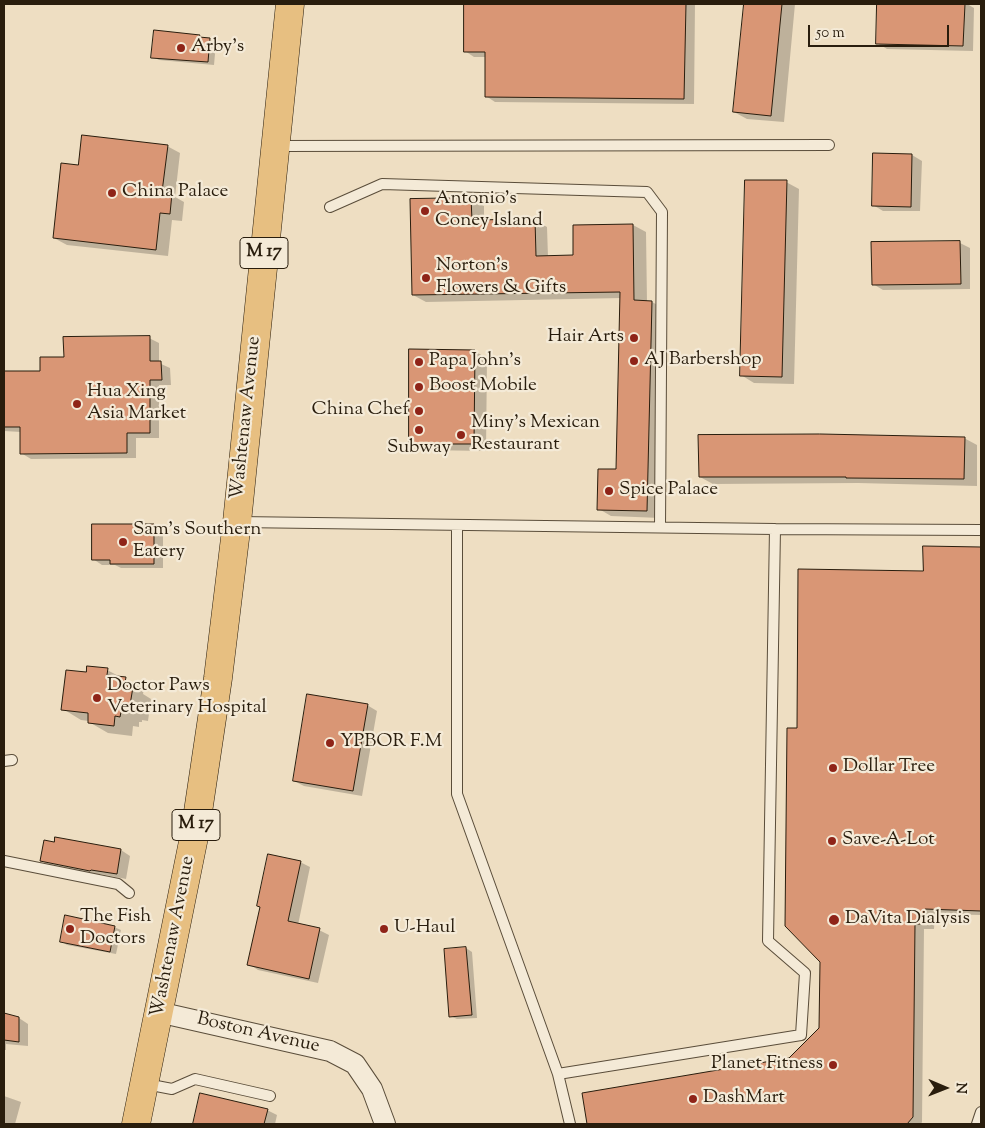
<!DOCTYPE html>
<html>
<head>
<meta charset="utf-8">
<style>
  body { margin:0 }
  #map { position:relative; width:985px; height:1128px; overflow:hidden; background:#eedec2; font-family:"Sorts Mill Goudy",serif }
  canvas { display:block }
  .frame { position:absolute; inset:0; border:5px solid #291d0d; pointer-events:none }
  .north { position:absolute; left:920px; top:1063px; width:50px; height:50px; -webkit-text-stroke:4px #f4ead7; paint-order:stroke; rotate:91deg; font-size:14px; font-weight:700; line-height:20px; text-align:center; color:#291d0d }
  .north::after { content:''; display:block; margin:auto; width:18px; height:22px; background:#291d0d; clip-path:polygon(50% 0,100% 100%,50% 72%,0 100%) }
  .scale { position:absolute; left:808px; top:25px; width:141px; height:22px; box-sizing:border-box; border:2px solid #291d0d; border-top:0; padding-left:6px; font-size:15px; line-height:18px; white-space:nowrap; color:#291d0d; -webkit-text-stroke:4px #f4ead7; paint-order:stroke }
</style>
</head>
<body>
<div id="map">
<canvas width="985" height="1128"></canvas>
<div class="frame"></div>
<div class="north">N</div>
<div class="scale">50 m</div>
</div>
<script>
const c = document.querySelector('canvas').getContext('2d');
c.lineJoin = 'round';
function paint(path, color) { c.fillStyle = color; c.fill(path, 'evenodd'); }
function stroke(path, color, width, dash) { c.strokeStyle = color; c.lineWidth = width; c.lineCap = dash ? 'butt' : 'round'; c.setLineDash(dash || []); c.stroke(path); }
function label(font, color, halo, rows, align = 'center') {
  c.font = font + ' "Sorts Mill Goudy",serif'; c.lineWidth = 4.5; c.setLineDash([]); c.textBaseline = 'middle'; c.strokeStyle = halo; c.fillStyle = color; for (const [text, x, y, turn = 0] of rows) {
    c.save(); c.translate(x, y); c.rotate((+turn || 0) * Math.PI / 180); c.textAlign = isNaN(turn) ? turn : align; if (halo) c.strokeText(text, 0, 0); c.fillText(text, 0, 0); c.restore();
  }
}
paint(new Path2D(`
  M465,4H695L694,104L495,102L486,96V57H474L465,51Z
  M745,4H795L784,122L747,119L734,112Z
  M878,4H967L974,8L973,51L887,49L877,43Z
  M199,36L216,43L214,65L159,60L153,57Z
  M167,146L180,153L175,197L184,202L182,221L172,220L168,256L67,245L54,238L80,166Z
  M874,154L912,155L922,161L920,211H883L873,205Z
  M786,182L799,189L794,384L754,383L741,375Z
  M471,199L484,206V221L534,220L547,227L548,257H574L633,225L646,232L647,302H652L665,309L660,518L611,516L599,509L617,470L622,298L426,302L413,295Z
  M960,243L970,248V289L883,290L873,284V244Z
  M149,338L159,343V363L170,368L171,385H159V438H136V458L31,459L21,453V432L4,431V372H42L65,358Z
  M474,351L487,358L486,451L423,450L410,443Z
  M964,438L977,445V486L858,483L713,484L700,477Z
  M154,525L163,531V568H121L115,565H102L93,559Z
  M924,547L981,548V915L935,914L934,929H924L922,1122L921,1124H588L583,1094L790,1059L820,1029L822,961L798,729L924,573Z
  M107,670L144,689L143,694L151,699L148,721L142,720V722H139V727L133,726L132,736L108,733L89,722V721L81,720L63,709L87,673Z
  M367,705L377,711L362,796L304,786L294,781Z
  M121,850L130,856L126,879L100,874V876L51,866L41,861Z
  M300,862L310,867L298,925L319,930L329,935L318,983L258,970L249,964Z
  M114,927L121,930L116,954L67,945L61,941Z
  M466,948L472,952L477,1018L457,1019L450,1016Z
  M4,1015L19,1018L28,1024V1046L6,1044V1050H4Z
  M201,1095L267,1110L277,1115L275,1124H195Z
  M4,1096L21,1102L15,1124H4Z`), '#0003');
const building = new Path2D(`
  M464,4H686L684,99L485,97V52H464Z
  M744,4H782L771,116L733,112Z
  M877,4H965L963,46L876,44Z
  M154,30L200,35L199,37L210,38L208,62L151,58Z
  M82,135L168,145L162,192L172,193L170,214L160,213L156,250L53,238L61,163L78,165Z
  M873,153L912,154L911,207L872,206Z
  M745,180H787L782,377L740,376Z
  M471,198L472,220L535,219L536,256L573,255V225L633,224L634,300L652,301L647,511L597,510L598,469H616L620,292L412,295L410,199Z
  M960,241L961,284L872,285L871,242Z
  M150,336V361H161L162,380H150V433H127V453L20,454V427H4V371H40V357H64L63,337Z
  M409,349L475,350L474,444H409Z
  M820,434L965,437L964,479L846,478V477H699L698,435Z
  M92,524H154V564H110V560H92Z
  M923,546L981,547V911L925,909V924H915L913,1117L907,1124H587L582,1093L789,1058L819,1028L820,962L785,926L787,728H797L798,569L923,571Z
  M87,666L108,668L107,675L126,677L125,683H127V686L133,687L129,711H123V712H121L120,717L115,716L114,726L88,723V713L61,710L66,670L86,672Z
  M307,694L368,704L353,791L293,781Z
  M55,837L121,849L117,874L91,870L90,871L40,861L44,840L54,842Z
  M268,854L301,861L288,921L320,928L309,979L247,965L260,907L257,906Z
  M65,915L115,926L110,952L60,942Z
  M466,947L472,1015L449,1017L444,949Z
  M4,1013L19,1017V1042L4,1040Z
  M200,1093L268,1109L264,1124H193Z`);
paint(building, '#d99675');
stroke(building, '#291d0d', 1);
const lane = new Path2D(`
  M277,146L829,145
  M330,207L382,184L647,192L662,212L660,527
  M238,522L775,529L768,941L805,973L801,1035L558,1074L457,794V525
  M775,529L981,530
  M4,761L12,760
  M4,861L118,884L129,893
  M558,1074L570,1124
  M146,1084L172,1089L195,1079L270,1096
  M977,1124L981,1112`);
const street = new Path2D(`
  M158,1012L330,1051L355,1064L372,1089L385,1124`);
const primary = new Path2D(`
  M136,1124L195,832L218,678L237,522L290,4`);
stroke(lane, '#5a4d3a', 12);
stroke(street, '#5a4d3a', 22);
stroke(primary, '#291d0d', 29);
stroke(lane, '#f4ead7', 10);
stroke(street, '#f4ead7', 20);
stroke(primary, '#e7bf81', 28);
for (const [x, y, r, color] of [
  [181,48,5,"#8f2418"],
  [112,193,5,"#8f2418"],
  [425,211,5,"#8f2418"],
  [426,278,5,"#8f2418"],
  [634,338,5,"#8f2418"],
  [634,361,5,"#8f2418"],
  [419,362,5,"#8f2418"],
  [419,387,5,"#8f2418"],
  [77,404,5,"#8f2418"],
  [419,411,5,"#8f2418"],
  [419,430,5,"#8f2418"],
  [461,435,5,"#8f2418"],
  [609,491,5,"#8f2418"],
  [123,542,5,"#8f2418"],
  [97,698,5,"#8f2418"],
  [330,743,5,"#8f2418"],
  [833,768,5,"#8f2418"],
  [832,841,5,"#8f2418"],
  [834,920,6,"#8f2418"],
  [70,929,5,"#8f2418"],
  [384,929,5,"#8f2418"],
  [833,1065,5,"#8f2418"],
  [693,1099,5,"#8f2418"]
]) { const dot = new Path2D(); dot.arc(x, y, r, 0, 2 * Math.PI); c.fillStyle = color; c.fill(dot); stroke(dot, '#f4ead7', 2); }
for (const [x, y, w] of [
  [264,253,48],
  [196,825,48]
]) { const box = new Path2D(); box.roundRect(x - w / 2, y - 15.5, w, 31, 4); c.fillStyle = '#f4ead7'; c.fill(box); stroke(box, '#291d0d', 1); }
label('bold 18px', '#291d0d', null, [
  ["M 17",264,253],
  ["M 17",196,825]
]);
label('19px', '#291d0d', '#f4ead7', [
  ["Arby's",191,48],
  ["China Palace",122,193],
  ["Antonio's",435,200],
  ["Coney Island",435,222],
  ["Norton's",436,267],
  ["Flowers & Gifts",436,289],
  ["Hair Arts",624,338,"right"],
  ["AJ Barbershop",644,361],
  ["Papa John's",429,362],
  ["Boost Mobile",429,387],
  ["Hua Xing",87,393],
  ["Asia Market",87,415],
  ["China Chef",409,411,"right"],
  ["Miny's Mexican",471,424],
  ["Restaurant",471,446],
  ["Subway",419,449,"center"],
  ["Spice Palace",619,491],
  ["Sam's Southern",133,531],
  ["Eatery",133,553],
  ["Doctor Paws",107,687],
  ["Veterinary Hospital",107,709],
  ["YPBOR F.M",340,743],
  ["Dollar Tree",843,768],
  ["Save-A-Lot",842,841],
  ["The Fish",80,918],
  ["Doctors",80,940],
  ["DaVita Dialysis",845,920],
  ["U-Haul",394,929],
  ["Planet Fitness",823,1065,"right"],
  ["DashMart",703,1099]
], 'left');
label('19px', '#291d0d', '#f4ead7', [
  ["Washtenaw Avenue",247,418,-84],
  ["Washtenaw Avenue",174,937,-79],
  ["Boston Avenue",258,1034,13]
]);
</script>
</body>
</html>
